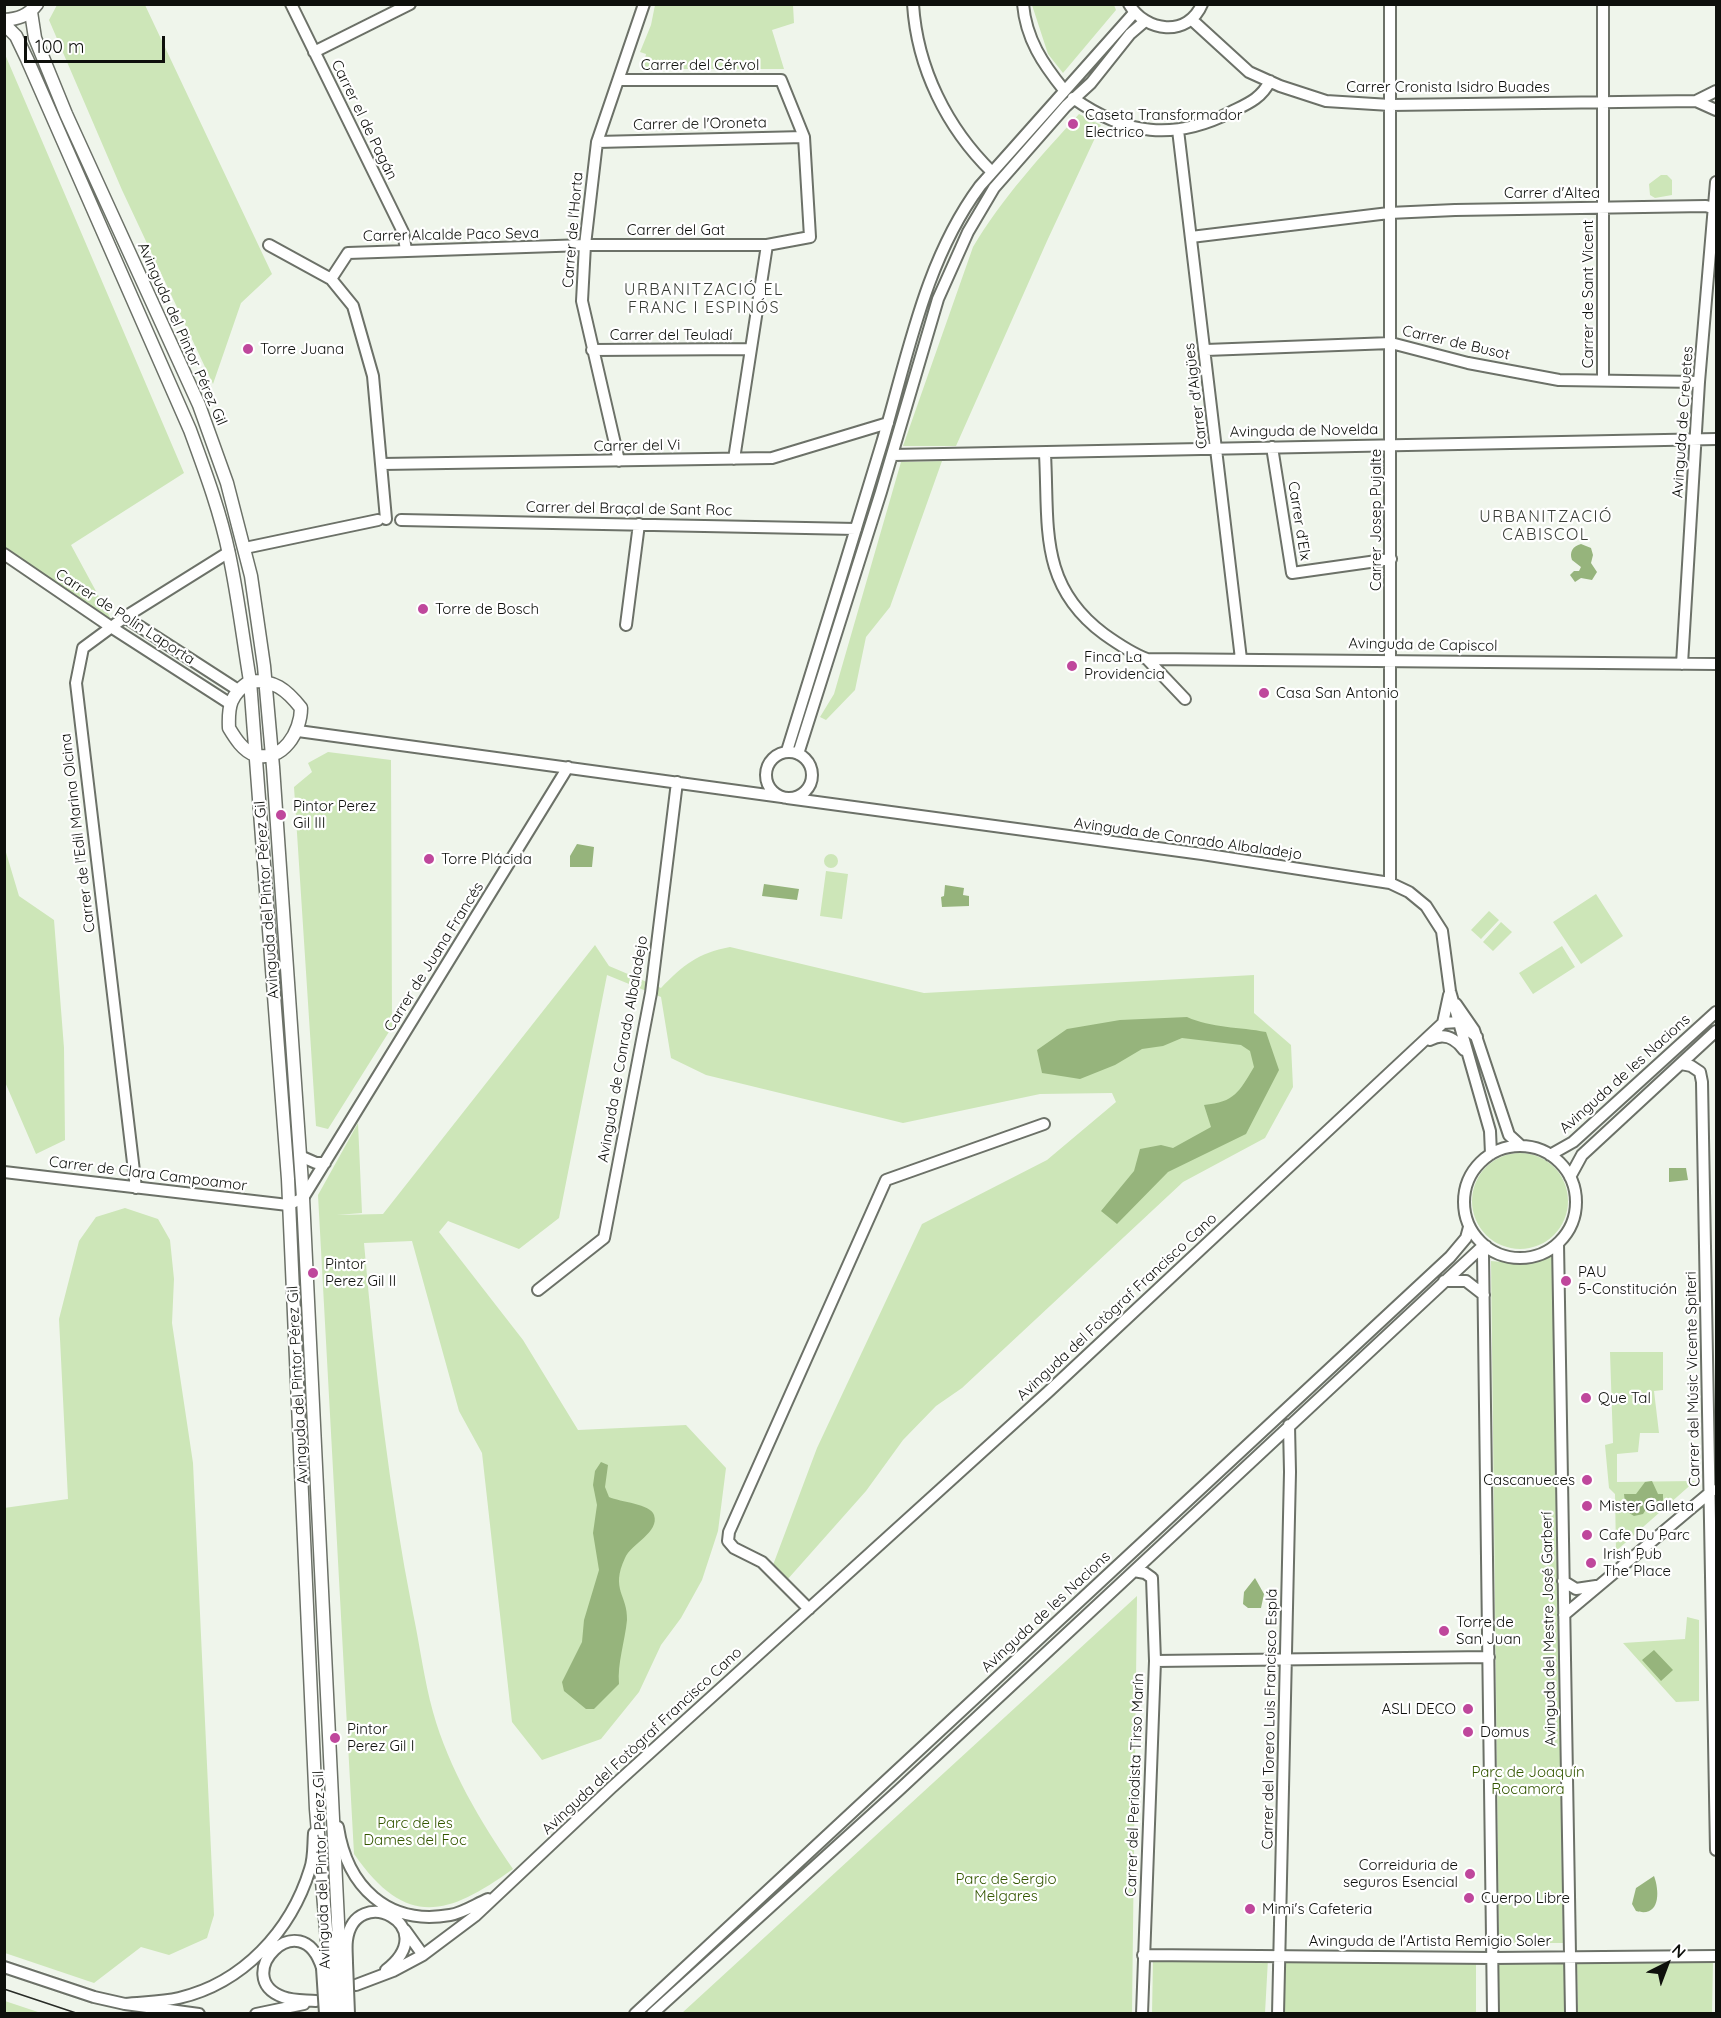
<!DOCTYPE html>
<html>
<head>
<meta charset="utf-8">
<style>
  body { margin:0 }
  #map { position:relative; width:1721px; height:2018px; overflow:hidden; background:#eff5eb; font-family:Quicksand,sans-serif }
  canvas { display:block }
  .frame { position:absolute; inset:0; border:6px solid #0e100c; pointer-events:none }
  .north { position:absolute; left:1637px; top:1934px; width:60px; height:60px; -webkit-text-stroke:4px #fff; paint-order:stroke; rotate:42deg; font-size:16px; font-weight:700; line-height:24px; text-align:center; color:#0e100c }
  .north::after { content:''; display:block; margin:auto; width:21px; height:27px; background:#0e100c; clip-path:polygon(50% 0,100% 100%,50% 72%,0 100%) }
  .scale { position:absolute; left:24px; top:36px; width:141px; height:27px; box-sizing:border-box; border:3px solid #0e100c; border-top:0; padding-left:8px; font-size:18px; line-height:21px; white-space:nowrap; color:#0e100c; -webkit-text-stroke:4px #fff; paint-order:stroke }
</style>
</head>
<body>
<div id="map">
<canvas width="1721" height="2018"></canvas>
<div class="frame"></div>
<div class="north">N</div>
<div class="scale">100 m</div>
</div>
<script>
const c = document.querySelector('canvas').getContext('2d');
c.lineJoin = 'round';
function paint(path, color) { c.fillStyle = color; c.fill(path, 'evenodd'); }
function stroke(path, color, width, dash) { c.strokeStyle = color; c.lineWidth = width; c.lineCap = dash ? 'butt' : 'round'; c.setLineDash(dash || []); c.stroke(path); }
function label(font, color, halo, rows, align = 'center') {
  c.font = font + ' Quicksand,sans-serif'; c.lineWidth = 4.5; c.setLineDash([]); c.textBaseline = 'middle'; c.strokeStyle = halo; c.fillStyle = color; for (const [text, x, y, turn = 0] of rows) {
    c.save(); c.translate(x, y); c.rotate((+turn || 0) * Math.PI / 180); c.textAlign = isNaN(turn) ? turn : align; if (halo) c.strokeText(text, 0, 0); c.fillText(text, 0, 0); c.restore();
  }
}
paint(new Path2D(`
  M57,5H145L272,274L241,303L213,384L122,190L49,20Z
  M655,5H793L794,23L772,30L784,69H643L646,54L640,52L651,25Z
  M1032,5H1114L1116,10L1063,73L1048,54Z
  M4,52L184,473L71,545L111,619L5,548Z
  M1079,114L1101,125L1047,241L956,446H903L973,247C1002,198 1041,156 1079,114Z
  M1661,175H1667L1672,180V195L1655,198L1650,195L1649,184Z
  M942,461L890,607L866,637L855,690L826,720L820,717L834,694L901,462Z
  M328,752L391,760L392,1027L328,1129L316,1126L294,787L312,772L308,763Z
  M5,849L19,896L54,920L64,1048L65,1140L36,1154L5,1082Z
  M824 861a7 7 0 1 1 14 0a7 7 0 1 1-14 0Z
  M826,871L848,874L842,919L820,916Z
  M1596,894L1623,936L1581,964L1553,922Z
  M1489,911L1499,920L1481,939L1471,930Z
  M1501,922L1512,932L1493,951L1483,942Z
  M595,945L609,966L661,988C683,965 698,953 730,947L924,993L1254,975V1013L1291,1045L1293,1087L1265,1138L1183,1182L962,1388L936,1406L903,1440L866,1491L787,1580L773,1565L817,1448L922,1224L1047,1160L1116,1102L1112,1093L1040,1094L903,1123L706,1075L671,1058L661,997L607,975L559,1218L519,1249L448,1221L439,1232L523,1340L578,1430L686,1425L726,1468L718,1531L702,1580L681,1618L661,1645L639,1692L601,1739L542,1760L512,1722L482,1453L459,1411L412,1241L364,1243C375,1368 389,1490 413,1613C420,1646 424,1680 433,1712C449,1769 480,1821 513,1869C446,1917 406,1928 354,1854L318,1195L358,1123L362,1213L337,1215L383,1214Z
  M1562,946L1575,967L1533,994L1519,973Z
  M1472 1201a48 48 0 1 1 96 0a48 48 0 1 1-96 0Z
  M125,1208L158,1219L170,1240L174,1279L172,1323L193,1463L214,1915L207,1938L169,1955L141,1947L94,1983L5,1953L4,1508L68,1499L59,1319L79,1241L96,1217Z
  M1552,1254L1563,1943H1499L1491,1261L1514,1263Z
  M1610,1352H1663V1390L1654,1391L1659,1433H1640L1638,1452L1617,1454V1482L1695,1481L1616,1551L1615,1494L1609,1488L1605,1445L1613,1443Z
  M1137,1596L1132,2013H682Z
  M1687,1617L1699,1620V1701L1676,1702L1623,1643L1685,1639Z
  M1153,1959H1268L1265,2013L1152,2014Z
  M1713,1960L1712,2013H1578L1577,1961Z
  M1497,1961L1566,1963L1565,2013H1497Z
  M1476,1962V2013L1282,2014L1285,1963Z
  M4,2001H5L41,2013H5Z`), '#cde6b8');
paint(new Path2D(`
  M1581,544L1591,548L1593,555L1591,563L1597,572L1592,580L1581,578L1575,582L1570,575L1574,571H1579L1581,567L1572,560C1569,552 1573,546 1581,544Z
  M577,844L594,847L592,867H570V856Z
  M764,884L799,889L797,900L762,896Z
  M945,885L964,888L963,895L969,896V906L942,907L941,897L944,896Z
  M1187,1017C1211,1028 1240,1027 1266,1032L1279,1070L1246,1134L1168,1172L1117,1224L1101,1211L1134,1171L1140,1149L1161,1145L1173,1148L1211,1127L1204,1105C1235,1102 1239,1092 1254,1067L1250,1051L1241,1045L1182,1038L1163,1046L1142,1049L1115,1065L1080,1079L1042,1073L1037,1050L1067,1029L1120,1020Z
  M1669,1168H1686L1688,1180L1669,1182Z
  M601,1462L608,1465L605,1487L609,1497C620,1502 651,1504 654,1515C660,1532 631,1544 625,1558C610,1590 628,1595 627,1620C625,1641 617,1664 619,1684L594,1709H586L564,1691L562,1682L582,1642L584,1620L599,1570L593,1533L597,1505L593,1485L595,1471Z
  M1652,1481L1658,1494H1663V1502L1653,1508L1649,1505L1643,1514L1634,1516L1626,1511L1624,1494H1636L1645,1482Z
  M1255,1578L1264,1594L1261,1608H1248L1243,1604L1244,1592Z
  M1654,1650L1673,1670L1661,1681L1642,1660Z
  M1654,1876C1660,1892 1660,1918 1636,1911L1632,1904L1636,1888Z`), '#96b47c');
const minor = new Path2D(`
  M291,4L403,232L406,250
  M913,4C917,68 947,128 992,172
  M1023,4C1026,39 1043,64 1064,90
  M1129,4C1145,32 1188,38 1202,4
  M1390,4V883
  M1603,4V380
  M1191,19L1249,72L1280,86L1326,101L1390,105L1696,101L1716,110
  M314,52L410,4
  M1073,98C1125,135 1174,141 1231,112C1247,104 1261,99 1270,81
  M1696,101L1716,91
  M1178,130L1241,659
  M597,142L804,137
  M1191,237L1389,213L1455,210L1706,206L1715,209
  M269,245L331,279L353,306L373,376L386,519
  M331,279L348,253L585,245H767L810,237L804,137L781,80H619
  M592,350L751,349
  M1206,350L1391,343L1468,363L1559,380L1699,382
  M1272,447L1292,573L1391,559
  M1045,454C1049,526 1038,585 1104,634C1118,644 1131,653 1147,659L1716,664
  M892,455L1716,439
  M734,459L767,245
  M619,461L582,301L585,245L597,142L644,4
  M382,464L772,458L888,423
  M401,520L856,529
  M245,548L378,520
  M4,554L111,627L229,703
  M125,617L238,690
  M626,625L639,524
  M1147,659L1185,699
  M1682,664L1699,382L1716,182
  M298,731L782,797
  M787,751C819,648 851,546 882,443C908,355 925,260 980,186L1134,13
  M766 775a23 23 0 1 1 46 0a23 23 0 1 1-46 0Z
  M798,754L881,492L938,299L968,232L994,188L1066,106L1091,83L1130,34L1144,22
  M787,798L1202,854L1390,883L1409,892L1426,906L1442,931L1450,991L1490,1131L1491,1154
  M1456,1004L1474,1030L1509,1135L1521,1146
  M1443,1023L1449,995
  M1430,1040C1444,1032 1455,1038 1464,1050
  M1681,1064L1691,1066L1700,1072L1702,1082L1716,1850
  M1464 1202a56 56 0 1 1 112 0a56 56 0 1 1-112 0Z
  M1550,1155L1573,1142L1716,1012
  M300,1156L316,1163H325
  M4,1172L288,1205L303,1198L568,767
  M1570,1177L1582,1155L1716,1031
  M136,1188L76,683L83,648L125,617L229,552
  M1558,1243L1571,2014
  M1486,1246L1483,1254L1493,2014
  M1444,1281H1466L1484,1295
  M538,1290L604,1238L651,993L677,782
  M1134,1571L1145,1573L1152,1578L1155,1661L1142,2014
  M1563,1581L1576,1589L1596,1586
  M809,1609L762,1562L734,1548L728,1541L729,1532L886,1180L1044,1124
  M1564,1615L1713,1490
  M1155,1661L1489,1657
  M338,1827C347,1886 387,1926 450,1915C463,1913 476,1904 488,1899
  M405,1930L423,1955
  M1143,1955L1492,1958L1716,1956
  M347,1963C347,1956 346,1947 347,1940C355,1882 444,1925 386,1970
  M4,1967L94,1997L125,2004L199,2014
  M356,1985L393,1971L423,1955L475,1916L611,1788L1048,1392L1443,1023L1458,1022L1477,1037
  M316,2001C305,2000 293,2001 283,1997C229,1977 301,1901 322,1968
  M125,2004C142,2002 162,2002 179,1998C243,1983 291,1931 310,1869C314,1858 313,1845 314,1833
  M256,2014L304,2004
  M635,2014L1450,1257L1466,1238L1469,1227
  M652,2014L899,1790L1484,1245
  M1278,2014L1290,1472L1289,1425`);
const major = new Path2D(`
  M31,12L35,38L66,114L199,405L227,483L251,576L264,666L273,767L303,1198L340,1963
  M4,20C18,19 28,16 37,4
  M4,24L16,36L27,59L190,430C205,471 220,511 229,554C238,596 243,639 250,681L288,1179L316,1809L329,1965
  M250,681C274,680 286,689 301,708C301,731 283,763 255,755C243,751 235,738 229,728C228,706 230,695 250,681Z`);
stroke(minor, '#6c7168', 14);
stroke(major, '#6c7168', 15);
stroke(minor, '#fff', 10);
stroke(major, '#fff', 12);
stroke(new Path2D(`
  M4,1989L79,2014`), '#272a25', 1.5);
const minorBridge = new Path2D(`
  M347,1963L349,2014
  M322,1968L325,2014`);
const majorBridge = new Path2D(`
  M340,1963L343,2014
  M329,1965L331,2014`);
stroke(minorBridge, '#6c7168', 14, []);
stroke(majorBridge, '#6c7168', 15, []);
stroke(minorBridge, '#fff', 10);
stroke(majorBridge, '#fff', 12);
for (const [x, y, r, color] of [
  [1073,124,6,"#bf479c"],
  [248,349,6,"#bf479c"],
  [423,609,6,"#bf479c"],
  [1072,666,6,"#bf479c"],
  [1264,693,6,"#bf479c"],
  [281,815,6,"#bf479c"],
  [429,859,6,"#bf479c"],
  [313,1273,6,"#bf479c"],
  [1566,1281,6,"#bf479c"],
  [1586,1398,6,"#bf479c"],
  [1587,1480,6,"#bf479c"],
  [1587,1506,6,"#bf479c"],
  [1587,1535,6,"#bf479c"],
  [1591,1563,6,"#bf479c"],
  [1444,1631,6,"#bf479c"],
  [1468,1709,6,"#bf479c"],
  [1468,1732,6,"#bf479c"],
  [335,1738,6,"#bf479c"],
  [1470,1874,6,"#bf479c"],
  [1469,1898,6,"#bf479c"],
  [1250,1909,6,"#bf479c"]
]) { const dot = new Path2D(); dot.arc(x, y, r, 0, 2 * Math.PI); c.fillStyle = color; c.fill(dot); stroke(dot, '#fff', 2); }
label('15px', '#0e100c', '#fff', [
  ["Carrer del Cérvol",700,65],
  ["Carrer Cronista Isidro Buades",1448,87],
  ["Carrer el de Pagán",364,120,64],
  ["Carrer de l'Oroneta",700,124,-1],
  ["Carrer d'Altea",1552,193],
  ["Carrer de l'Horta",573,230,-85],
  ["Carrer del Gat",676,230],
  ["Carrer Alcalde Paco Seva",451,235,-1],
  ["Carrer de Sant Vicent",1588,294,-90],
  ["Avinguda del Pintor Pérez Gil",182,334,66],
  ["Carrer del Teuladí",671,335],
  ["Carrer de Busot",1456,343,13],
  ["Carrer d'Aigües",1196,396,-97],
  ["Avinguda de Creuetes",1683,422,-86],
  ["Avinguda de Novelda",1304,431,-1],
  ["Carrer del Vi",637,446,-1],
  ["Carrer del Braçal de Sant Roc",629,509,1],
  ["Carrer Josep Pujalte",1376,520,-90],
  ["Carrer d’Elx",1299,521,81],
  ["Carrer de Polín Laporta",125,617,33],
  ["Avinguda de Capiscol",1423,645,1],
  ["Carrer de l'Edil Marina Olcina",78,833,-97],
  ["Avinguda de Conrado Albaladejo",1188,839,8],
  ["Avinguda del Pintor Pérez Gil",267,900,-94],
  ["Carrer de Juana Francés",434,957,-58],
  ["Avinguda de Conrado Albaladejo",623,1049,-80],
  ["Avinguda de les Nacions",1625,1074,-42],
  ["Carrer de Clara Campoamor",148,1174,7],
  ["Avinguda del Fotògraf Francisco Cano",1117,1307,-43],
  ["Carrer del Músic Vicente Spiteri",1693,1379,-91],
  ["Avinguda del Pintor Pérez Gil",298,1385,-93],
  ["Avinguda de les Nacions",1046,1612,-43],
  ["Avinguda del Mestre José Garberí",1549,1629,-91],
  ["Carrer del Torero Luis Francisco Esplá",1270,1719,-89],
  ["Avinguda del Fotògraf Francisco Cano",642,1741,-43],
  ["Carrer del Periodista Tirso Marín",1135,1785,-88],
  ["Avinguda del Pintor Pérez Gil",322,1870,-92],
  ["Avinguda de l'Artista Remigio Soler",1430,1941]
]);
label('15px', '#0e100c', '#fff', [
  ["Caseta Transformador",1085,115],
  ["Electrico",1085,132],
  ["Torre Juana",260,349],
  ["Torre de Bosch",435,609],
  ["Finca La",1084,657],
  ["Providencia",1084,674],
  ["Casa San Antonio",1276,693],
  ["Pintor Perez",293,806],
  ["Gil III",293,823],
  ["Torre Plácida",441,859],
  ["Pintor",325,1264],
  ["Perez Gil II",325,1281],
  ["PAU",1578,1272],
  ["5-Constitución",1578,1289],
  ["Que Tal",1598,1398],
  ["Cascanueces",1575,1480,"right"],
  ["Mister Galleta",1599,1506],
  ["Cafe Du Parc",1599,1535],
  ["Irish Pub",1603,1554],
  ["The Place",1603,1571],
  ["Torre de",1456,1622],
  ["San Juan",1456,1639],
  ["ASLI DECO",1456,1709,"right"],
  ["Pintor",347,1729],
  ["Perez Gil I",347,1746],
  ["Domus",1480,1732],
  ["Correiduria de",1458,1865,"right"],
  ["seguros Esencial",1458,1882,"right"],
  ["Cuerpo Libre",1481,1898],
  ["Mimi's Cafeteria",1262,1909]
], 'left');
label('15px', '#345700', '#fff', [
  ["Parc de Joaquín",1528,1772],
  ["Rocamora",1528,1789],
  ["Parc de les",415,1823],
  ["Dames del Foc",415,1840],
  ["Parc de Sergio",1006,1879],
  ["Melgares",1006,1896]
]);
c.letterSpacing = '1.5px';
label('16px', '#393d36', '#fff', [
  ["URBANITZACIÓ EL",704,290],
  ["FRANC I ESPINÓS",704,308],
  ["URBANITZACIÓ",1546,517],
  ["CABISCOL",1546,535]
]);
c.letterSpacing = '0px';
</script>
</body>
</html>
